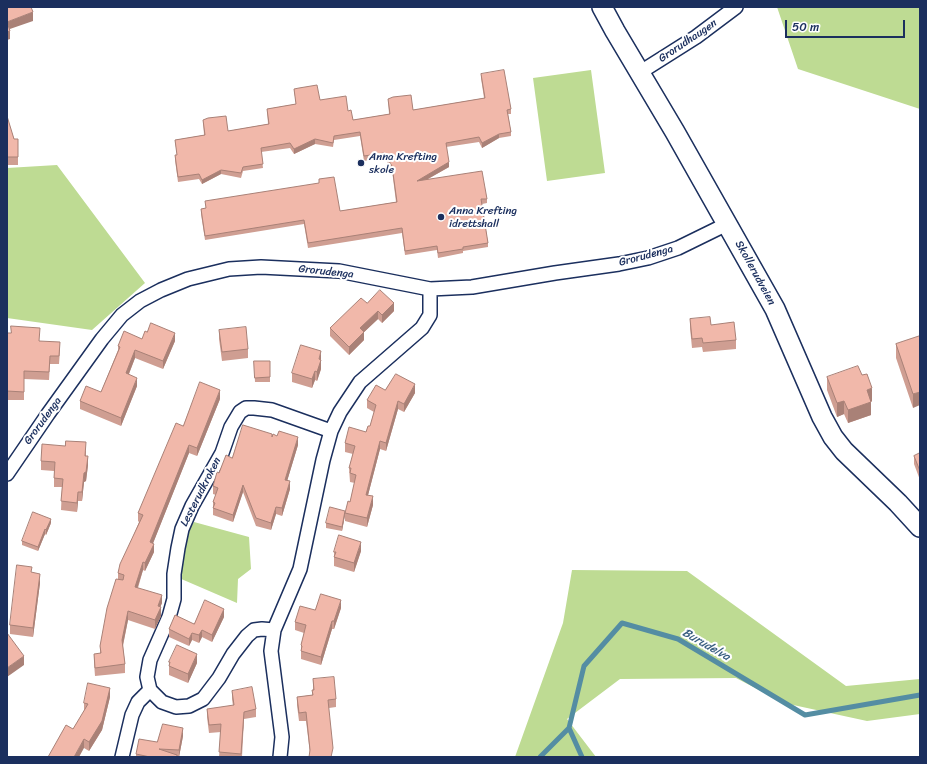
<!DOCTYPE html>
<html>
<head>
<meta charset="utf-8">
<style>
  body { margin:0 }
  #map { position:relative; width:927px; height:764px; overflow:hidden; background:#fff; font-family:Sriracha,sans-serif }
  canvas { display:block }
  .frame { position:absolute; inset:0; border:8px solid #1b2f5e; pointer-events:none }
  .scale { position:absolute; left:785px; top:20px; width:120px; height:18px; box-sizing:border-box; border:2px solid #1b2f5e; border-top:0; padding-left:5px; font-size:12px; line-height:14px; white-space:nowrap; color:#1b2f5e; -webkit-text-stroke:3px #fff; paint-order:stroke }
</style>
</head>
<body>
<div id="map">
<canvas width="927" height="764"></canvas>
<div class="frame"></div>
<div class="scale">50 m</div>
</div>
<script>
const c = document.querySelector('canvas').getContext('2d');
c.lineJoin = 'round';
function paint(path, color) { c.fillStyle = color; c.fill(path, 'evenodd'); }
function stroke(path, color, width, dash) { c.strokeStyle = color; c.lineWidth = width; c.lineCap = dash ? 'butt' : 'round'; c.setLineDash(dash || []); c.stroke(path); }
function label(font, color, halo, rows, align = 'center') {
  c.font = font + ' Sriracha,sans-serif'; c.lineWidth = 4; c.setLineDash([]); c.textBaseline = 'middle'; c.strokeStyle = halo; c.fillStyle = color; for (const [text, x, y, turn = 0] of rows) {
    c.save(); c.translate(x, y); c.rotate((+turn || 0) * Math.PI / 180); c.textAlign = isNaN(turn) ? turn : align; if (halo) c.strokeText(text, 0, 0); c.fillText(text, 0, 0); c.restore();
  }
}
paint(new Path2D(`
  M777,7H920V109L798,69Z
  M591,70L605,173L547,181L533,78Z
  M57,165L145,283L92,330L7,318V168Z
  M194,522L249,537L251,569L238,579L237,603L179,578C181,558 182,538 194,522Z
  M572,570L687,571L846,686L920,679V714L867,721L784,703L736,678L620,679L567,719L596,757H515L563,623Z`), '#bedb93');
stroke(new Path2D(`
  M540,757L569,728
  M582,757L569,728L584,666L622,623L678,639L805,715L920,695`), '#548da3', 5);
const street = new Path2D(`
  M639,73L696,37L736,7
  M7,474L48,414L102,339L122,315L140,301L161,290L188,279L229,269L261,267L339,271L430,289L472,287L555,273L619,264L648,258L678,248L727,224
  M274,630L262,629L254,630L247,636L233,654L219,678L203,699L189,706L176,707L162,702L150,690L147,677L150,660L169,617L174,599V574L178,548L182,529L192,506L222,453L231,427L240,412L246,408H254L272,410L331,431
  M122,757L132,715L138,702L150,690
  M280,757L282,737L271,651L274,630L300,569L323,460L331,431L340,412L360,382L422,328L430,315V289`);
const secondary = new Path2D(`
  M602,7L615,31L675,132L775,309L822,417L833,437L844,451L898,503L920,527`);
stroke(street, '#1b2f5e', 16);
stroke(secondary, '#1b2f5e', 22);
stroke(street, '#fff', 13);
stroke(secondary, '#fff', 19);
paint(new Path2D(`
  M481,74L511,109V114H508L511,132V136L499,138L482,148L479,142L446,147L449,167L428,179L487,199V203L482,204L488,243V247L463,251V253L438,258L437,250L405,255L402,233L308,248L304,224L205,240L201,214V209L206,208L205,201L340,211L396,202L392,170L384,157L364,161L360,136L334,140L333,147L315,144L294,154L290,148L261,152L263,168L243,171L241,178L221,174L202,184L199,179L178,182L175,160V155H177L175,140L204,135L203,120L228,131L268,124L267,109L296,104L294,89L320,100L348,111L353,120L389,114L388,99L413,110L484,98L481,78Z
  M7,107L8,120L14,139H18V165H7Z
  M367,303L394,311L382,323L378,319L364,332V340L349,355L330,336V328Z
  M690,319L711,325L736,340V349L703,352L702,347L692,348L690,328Z
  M219,330L248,349V358L222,361L219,339Z
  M7,333L40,341L60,350L59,364H50L49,380L24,379V400H7Z
  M920,336L913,408L896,358V344Z
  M142,339L175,341L163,369L135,358L129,374L137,386L121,426L80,409V401L101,392L118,350V346Z
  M254,361H270V382H255Z
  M321,361V369L317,381L315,380L312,388L292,382V373Z
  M827,377L872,401L871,402V415L848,423L844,414L837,417L827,390Z
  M385,390L415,393L404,412L398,409L386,451L380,449L368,495L373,505L367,527L345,521V515L342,531L326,528V523L345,513L350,502L355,483L350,482L349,468L353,454L345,452V443L366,432L370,426L374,412L367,408V400Z
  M220,399L197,456L189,453L153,543L154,552L145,571L143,570L138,588L162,603L160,607L161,616L155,629L128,620L123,646L125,664V673L95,676L94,663V654H100V646L118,579V573L139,522L138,521V513L183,426Z
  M272,437L298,445L287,481L290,489L282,516L276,514L271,530L256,526L243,492L233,522L213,515V502L216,495L213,494V486L219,473L232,458Z
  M86,451V456L88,465L86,481L84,482L82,501H78L77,512L61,510L62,487H54V471L41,470V461Z
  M920,453V480L914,464V456Z
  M51,523L46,535L45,534L38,551L22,545V541Z
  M361,551L354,572L334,566V552Z
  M32,573L40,583L33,637L10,634V625Z
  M341,608L334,629H332L321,665L301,659V645L304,633L295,630V622L315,610Z
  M224,617L212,642L202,637L199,643L192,640L189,646L169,637V629Z
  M169,662L197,663L188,683L169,675Z
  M313,679L336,699V707L329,708L310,753L306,721H299L297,705V697L312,695V690H313Z
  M232,691L256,709V717L244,719L242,757H219L221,732L209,733L207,717V709L233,706L232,699Z
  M110,697L102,730L89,751L84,748L73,729L84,712V703Z
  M183,736L179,757H136V754L157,742Z`), '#cf9e92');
paint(new Path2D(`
  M33,12V21L7,30V22Z
  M10,31V39L7,40V32Z
  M8,112V120L7,121V113Z
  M499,134V138L482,148V143Z
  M315,139V144L294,154V149Z
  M449,162V167L417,185V181Z
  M221,170V174L202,184V180Z
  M394,303V311L382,323V315Z
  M378,311V319L360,336V328Z
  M364,332V340L349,355V347Z
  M175,333V341L163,369V361Z
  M135,350V358L126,381V373Z
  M321,351V369L317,381V372L319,359Z
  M315,371V380L312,388V379Z
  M137,378V386L121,426V418Z
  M415,384V393L404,412V404Z
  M872,388V401L867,403V390Z
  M220,390V399L197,456V448Z
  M920,392V405L913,408V394Z
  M398,401V409L386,451V443Z
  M844,401V414L837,417V403Z
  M871,402V415L848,423V410Z
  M298,437V445L285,488V480Z
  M380,441V449L366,503V495Z
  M189,445V453L150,551V542Z
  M88,456V465L86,481L84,482L82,501V492L84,473Z
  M290,481V489L282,516V508Z
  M243,485V492L233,522V515Z
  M78,492V501L77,512V503Z
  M373,496V505L367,527V518Z
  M276,507V514L271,530V523Z
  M345,511V515L342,531V527Z
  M51,519V523L46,535V530Z
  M45,529V534L38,551V547Z
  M361,542V551L354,572V563Z
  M154,544V552L145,571V563Z
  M143,562V570L135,595V587Z
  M40,574V583L33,637V628Z
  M162,595V603L159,610L161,607V616L155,629V620L158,606Z
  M341,600V608L334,629V621Z
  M224,609V617L212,642V635Z
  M128,611V620L122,649V640Z
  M332,621V629L321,665V657Z
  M202,630V637L199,643V635Z
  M192,633V640L189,646V639Z
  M197,654V663L188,683V674Z
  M24,656V665L7,677V668Z
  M110,688V697L102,730L89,751V742Z
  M244,712V719L241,757Z
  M183,728V736L179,757V750Z
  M84,739V748L79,757H74Z`), '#a98177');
const building = new Path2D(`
  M7,7H31L33,12L7,22L10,31L7,32Z
  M504,70L511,109L507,110L511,132L499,134L482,143L479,137L446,143L449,162L417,181L482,171L487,199H481L488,243L463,247V249L438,253L437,246L405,251L402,228L308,243L304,220L205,236L201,209L206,208L205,201L319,183V179L334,177L340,211L397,202L392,166L384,153L364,156L360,132L334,136L333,143L315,139L294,149L290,143L261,148L263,164L243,167L241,173L221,170L202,180L199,174L178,177L175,155H177L175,140L205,135L203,120L208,118L226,116L228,131L269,124L267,109L296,104L294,89L299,88L317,85L320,100L346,96L348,111L351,110L353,120L390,114L388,99L393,97L411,95L413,110L485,98L481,74Z
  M7,116L14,139H18V157H7Z
  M380,290L394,303L382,315L378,311L360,328L364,332L349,347L330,328L361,298L367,303Z
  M710,317L711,325L734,322L736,340L703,343L702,338L692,339L690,319Z
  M151,323L175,333L163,361L135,350L126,373L137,378L121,418L80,401L86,386L101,392L120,347L118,346L124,331L142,339L145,331L147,332Z
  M11,326L40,328L39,341L60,342L59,356H50L49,372L24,371V392L7,391V333H11Z
  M246,327L248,349L222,352L219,330Z
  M920,336V392L913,394L896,344Z
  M301,345L321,351L319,359L321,360L317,372L315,371L312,379L292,373Z
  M254,361H270V377L255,378Z
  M858,366L862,375L867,374L872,388L867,390L871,402L848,410L844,401L837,403L827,377Z
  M396,374L415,384L404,404L398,401L386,443L380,441L366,495L373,496L367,518L345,513L348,501L350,502L356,475L350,473L351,468H349L355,446L345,443L349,427L366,432L368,426H370L376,405L367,400L376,385L385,390Z
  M200,382L220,390L197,448L189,445L150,542L154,544L145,563L143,562L135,587L162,595L158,606L161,607L155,620L128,611L122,640L125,664L95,668L94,654L101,653L100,646L107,608L116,579L123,580L124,575L118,573L120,564L143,515L138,513L176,423L183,426Z
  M243,425L272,434V437L273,434L277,436L279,431L298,437L285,480L290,481L282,508L276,507L271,523L256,518L243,485L233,515L213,508L215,503L213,502L218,488L213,486L217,472L219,473L226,455L232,458Z
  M66,441L86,442L85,456H88L86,472L84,473L82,492H78L77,503L61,501L63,479L54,478L55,462L41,461L42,444L65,446Z
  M920,453V471L914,456Z
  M330,507L345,511L342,527L326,523Z
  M33,512L51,519L46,530L45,529L38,547L22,541Z
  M339,535L361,542L354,563L334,557L336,552H334Z
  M17,565L32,567L31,572L40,574L33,628L10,625Z
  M321,594L341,600L334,621H332L321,657L301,651L302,646L301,645L306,625L295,622L300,606L315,610Z
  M205,600L224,609L212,635L202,630L199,635L192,633L189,639L169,629L175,615L194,624Z
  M7,633L24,656L7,668Z
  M177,645L197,654L188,674L169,666L170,662H169Z
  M334,677L336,699L328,700L333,748L331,757H309L310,750L306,712L299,713L297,697L313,695L312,690H314L313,679Z
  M88,683L110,688L102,721L89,742L84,739L74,757H48L66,725L73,729L88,704L84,703Z
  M252,687L256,709L244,712L241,754L219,752L221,724L209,725L207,709L234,705L232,691Z
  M163,724L183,728L179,750L159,749L177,755V757H150L136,754L139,739L157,742Z`);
paint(building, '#f1b8aa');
stroke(building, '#a98177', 1);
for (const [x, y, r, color] of [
  [361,163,4,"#1b2f5e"],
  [441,217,4,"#1b2f5e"]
]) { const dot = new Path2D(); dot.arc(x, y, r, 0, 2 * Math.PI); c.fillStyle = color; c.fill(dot); stroke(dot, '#fff', 1.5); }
label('11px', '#1b2f5e', '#fff', [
  ["Grorudhaugen",688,41,-34],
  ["Grorudenga",646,256,-15],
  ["Grorudenga",326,272,6],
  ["Skollerudveien",755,273,61],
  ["Grorudenga",43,421,-54],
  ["Lesterudkroken",201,492,-63]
]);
label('11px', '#1b2f5e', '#fff', [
  ["Anna Krefting",369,157],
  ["skole",369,170],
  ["Anna Krefting",449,211],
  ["idrettshall",449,224]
], 'left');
label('italic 12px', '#385e80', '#fff', [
  ["Burudelva",706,645,30]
]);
</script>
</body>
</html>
